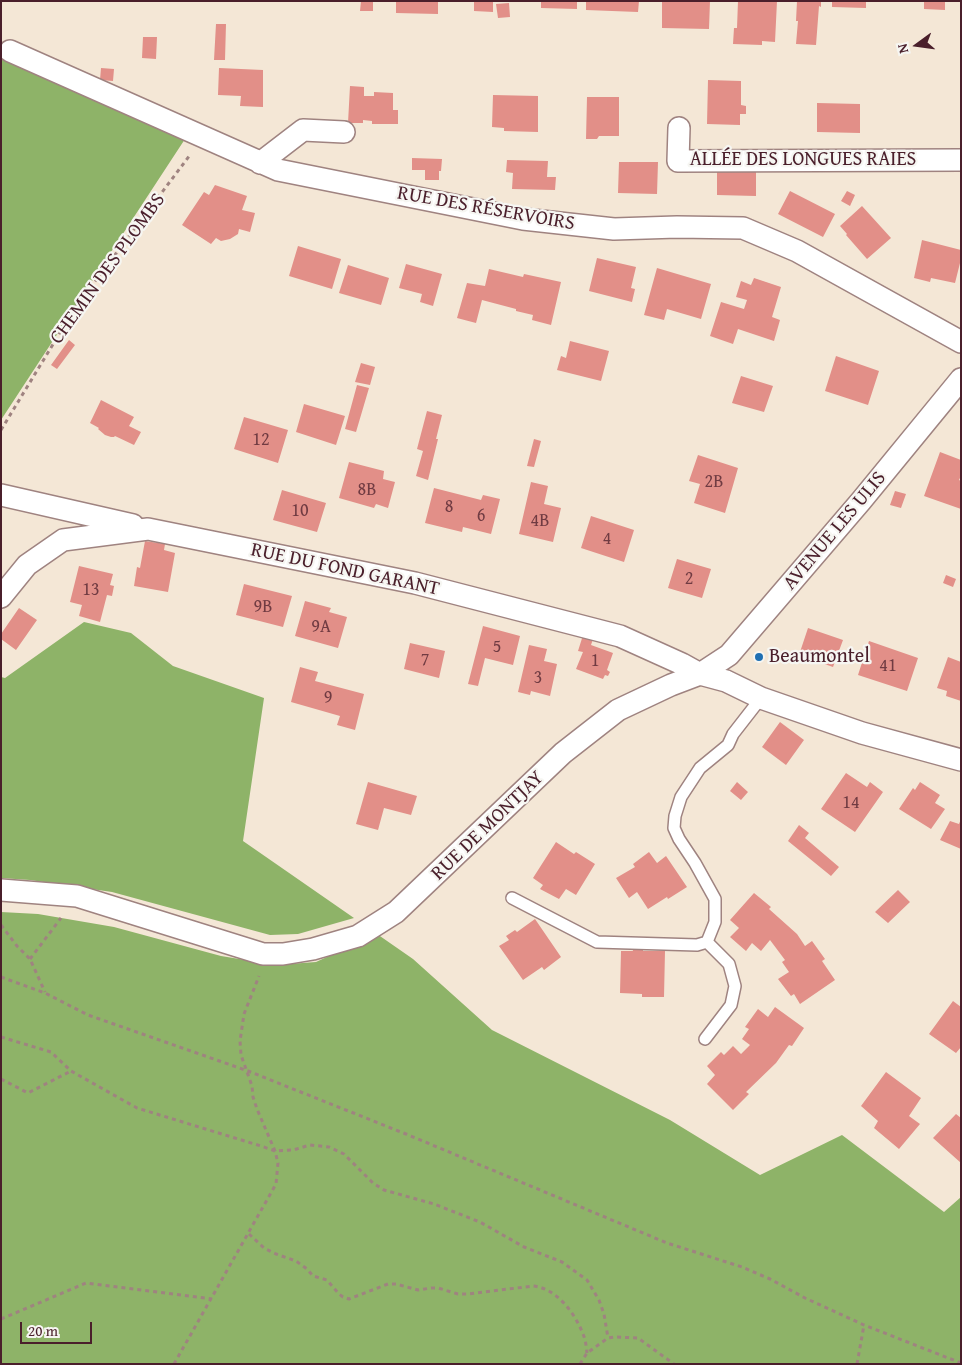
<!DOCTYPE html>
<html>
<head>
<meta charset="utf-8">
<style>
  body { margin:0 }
  #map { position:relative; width:962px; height:1365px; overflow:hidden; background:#f4e7d6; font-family:"Gentium Book Plus",serif }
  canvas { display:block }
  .frame { position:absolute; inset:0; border:2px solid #4a1f2b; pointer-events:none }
  .north { position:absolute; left:892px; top:20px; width:50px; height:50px; -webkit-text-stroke:4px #f6f6f2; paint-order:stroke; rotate:256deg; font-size:14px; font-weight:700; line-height:20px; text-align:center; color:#4a1f2b }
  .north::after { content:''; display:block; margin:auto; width:18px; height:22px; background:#4a1f2b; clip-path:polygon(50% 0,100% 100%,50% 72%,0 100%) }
  .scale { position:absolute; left:20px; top:1322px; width:72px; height:22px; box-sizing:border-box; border:2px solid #4a1f2b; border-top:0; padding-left:6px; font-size:15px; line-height:18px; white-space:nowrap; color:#4a1f2b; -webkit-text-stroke:4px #f6f6f2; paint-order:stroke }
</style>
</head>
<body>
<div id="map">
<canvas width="962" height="1365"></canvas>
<div class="frame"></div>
<div class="north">N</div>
<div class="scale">20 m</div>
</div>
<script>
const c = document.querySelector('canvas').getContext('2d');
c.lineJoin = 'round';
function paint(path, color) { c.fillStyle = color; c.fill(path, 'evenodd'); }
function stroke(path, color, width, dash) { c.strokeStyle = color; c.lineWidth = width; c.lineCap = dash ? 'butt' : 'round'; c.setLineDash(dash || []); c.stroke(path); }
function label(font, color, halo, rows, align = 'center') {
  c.font = font + ' "Gentium Book Plus",serif'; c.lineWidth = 4.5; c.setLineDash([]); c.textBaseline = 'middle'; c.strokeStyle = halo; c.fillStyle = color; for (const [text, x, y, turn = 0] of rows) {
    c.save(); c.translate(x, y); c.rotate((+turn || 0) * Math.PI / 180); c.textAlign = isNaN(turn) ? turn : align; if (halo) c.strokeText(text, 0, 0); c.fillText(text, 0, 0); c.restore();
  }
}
paint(new Path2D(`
  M1,58L185,139L1,420Z
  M84,622L131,633L173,666L264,698L243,841L354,918L298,934L270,935L112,892L30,880L1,878V677L5,678Z
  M1,912L38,914L114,927L221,956L276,965L316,962L377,934L413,959L492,1030L670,1120L760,1175L842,1135L944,1212L961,1197V1364H1Z`), '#8eb368');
paint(new Path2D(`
  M361,1H373V11H360Z
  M396,1L438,2V14L396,13Z
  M474,1H493V12L474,11Z
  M541,1H577V9L541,8Z
  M586,1H639L638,12L586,10Z
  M662,1H710L709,29L662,28Z
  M738,1H777L775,42L762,41V45L733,44L734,28H737Z
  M797,1H821V7L819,6L816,45L796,44L798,21H796Z
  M832,1H866V8L832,7Z
  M924,1H945V10L924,9Z
  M509,3L510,17L498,18L496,4Z
  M216,24H226L225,60H214Z
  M143,37H157L156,59L142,58Z
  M101,68L114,69L113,81L100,80Z
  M219,68L263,70V107L240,106L241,96L218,95Z
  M708,80L741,81V105L746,106V114H740V125L707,124Z
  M350,86L364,87V96H374V92L393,93V110H398V124H372V121L363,120V123H348Z
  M493,95L538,96V132L504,131V128L492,127Z
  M587,97H619V136H599L597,139H586Z
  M817,103L860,104V133L817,132Z
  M412,158L442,159L441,171H439V180H425V170H412Z
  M507,160L548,161L547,177H556L555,190L512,189L513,173L506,172Z
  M619,162H658L657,194L618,193Z
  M717,164L756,165V196L717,195Z
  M215,185L247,196L242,210L255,213L250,232L239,229L238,234L230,239L221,241L216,238L211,244L182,225L204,192L209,195Z
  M790,191L835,214L823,237L778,214Z
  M847,191L855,195L850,206L841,201Z
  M862,206L891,238L867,259L846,235L847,234L840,226Z
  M922,240L961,250V259L955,283L931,278L930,282L914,278Z
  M298,246L341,259L332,289L289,276Z
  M597,258L636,267L631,288L635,289L632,302L589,291Z
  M406,264L442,274L433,306L420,302L422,294L399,288Z
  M348,265L389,278L381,305L339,293Z
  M657,268L711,284L701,319L667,309L664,320L644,315Z
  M489,269L523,277L524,274L561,282L551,325L532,320L533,315L516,311V309L482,300L476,323L457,318L467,283L485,286Z
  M754,278L781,287L772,317L780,320L774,341L738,329L733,344L710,336L721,302L744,309L747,300L736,297L741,281L751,285Z
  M69,340L75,345L57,369L51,365Z
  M570,341L609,351L601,381L557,370L561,356L566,358Z
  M836,356L879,371L868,405L825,391Z
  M361,363L375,367L370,385L355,382Z
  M741,376L773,386L764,412L732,403Z
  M357,385L369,388L356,432L345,429Z
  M101,400L134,417L129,426L141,432L134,445L115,436L114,437H111L105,435L98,429L99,428L90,423Z
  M304,404L345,416L336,445L296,432Z
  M427,411L442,415L436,439H438L428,480L416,476L423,451L417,449Z
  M244,417L288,430L278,463L234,449Z
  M534,439L541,441L534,467L527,466Z
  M940,452L961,460V476L959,480L961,481V509L924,496Z
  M698,455L738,468L725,513L694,503L700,484L689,481Z
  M349,462L384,471L383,479L395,482L388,508L376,504L374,508L339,498Z
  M531,482L548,486L544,504L561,508L553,542L519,534Z
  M434,488L481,500L483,495L500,499L491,534L463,527L462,532L425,523Z
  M282,490L326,503L317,532L273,520Z
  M895,491L906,494L901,508L890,505Z
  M591,516L634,530L624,562L581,548Z
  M145,541L165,544L164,550L175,553L168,592L134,586L137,567L140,568Z
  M677,559L711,569L702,598L668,588Z
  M79,566L113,574L110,585L114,586L112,596L107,595L100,622L79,616L82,605L70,602Z
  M946,575L956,579L953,587L943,583Z
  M244,584L292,596L283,627L236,615Z
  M305,601L331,608L329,612L347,617L338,648L295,636Z
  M19,608L37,620L16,650L1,639V634Z
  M483,626L520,636L513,665L485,658L478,686L468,684Z
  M808,628L843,640L833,667L799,655Z
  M584,632L594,636L591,645L613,653L607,670L610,672L608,676L605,675L603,679L576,669L583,652L578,651Z
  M869,641L918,658L907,691L858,675Z
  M410,643L445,651L439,678L404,669Z
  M529,645L547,649L544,661L557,664L550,696L531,691L530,695L518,692Z
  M948,657L961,662V701L946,696L947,691L937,688Z
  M300,667L318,672L315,681L364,694L355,730L337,725L340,716L291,702Z
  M780,722L804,740L786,765L762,747Z
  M846,773L867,787L870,782L883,792L855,832L821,809Z
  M368,782L417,796L411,815L384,808L378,830L356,824Z
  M737,782L748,792L741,800L730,791Z
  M920,782L940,795L935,803L945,809L931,829L899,809L913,788L915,790Z
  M961,819V849L940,840L950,821L959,824Z
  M799,825L809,833L805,838L839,867L831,876L788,841Z
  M556,842L574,854L576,852L595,864L576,895L566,889L559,899L540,889L543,885L533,878Z
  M649,852L657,863L666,856L687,887L668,899L667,897L648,909L637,892L629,898L616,878L635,867L633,864Z
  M898,890L910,902L888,923L875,912Z
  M754,893L771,907L769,909L797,934L805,946L812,941L825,959L822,961L835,980L800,1004L794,994L791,996L778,979L789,972L782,962L785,960L770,940L761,951L752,943L746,951L730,937L739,928L730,920Z
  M535,919L561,957L544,970L542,967L523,980L499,946L509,940L506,936L515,930L517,932Z
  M632,947H643V951H665L664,997H642V994L620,993L621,951H633Z
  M953,1001L961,1007V1047L956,1053L929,1034Z
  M775,1007L804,1028L792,1046L789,1045L776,1063L746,1092L749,1094L733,1110L707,1084L715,1075L707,1066L721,1052L724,1055L733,1046L741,1054L750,1045L742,1039L749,1029L745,1027L758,1009L768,1017Z
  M886,1072L921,1098L909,1116L920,1124L899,1149L874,1128L878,1121L861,1106Z
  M956,1114L961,1118V1163L933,1138Z`), '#e28f88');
const service = new Path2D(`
  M512,898L597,942L697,945L707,942L715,922V899L695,863L679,839L674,828L675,816L681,797L700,768L728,745L733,734L761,698
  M705,1039L731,1005L735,986L729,964L707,942`);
const minor = new Path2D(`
  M10,51L278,170L523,219L614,229L677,227L743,228L797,251L961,342
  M679,128L678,161L961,160
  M260,163L303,130L344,132
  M1,495L133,525
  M1,597L27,565L63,540L148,529L415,583L620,636L682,664L700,674L726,681L761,698L862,733L961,760
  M1,890L77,896L263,954H283L313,949L358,936L396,912L563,753L618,710L671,685L700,674L729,655L861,501L961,379`);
stroke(service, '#9f8380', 14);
stroke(minor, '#9f8380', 24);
stroke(new Path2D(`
  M1,430L75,308L190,155
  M1,925L17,946L30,959L45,992
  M30,959L61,918
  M1,977L45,993L88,1015L248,1071L406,1134L667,1243L742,1267L770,1279L805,1298L864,1325L961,1363
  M1,1037L51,1052L71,1071L137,1108L261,1146L275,1151L293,1150L310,1145L329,1147L344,1154L373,1183L384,1190L434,1204L480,1222L524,1247L562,1262L587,1280L599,1300L604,1314L608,1338
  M1,1079L28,1093L71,1071
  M249,1234L264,1248L276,1254L296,1261L307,1269L313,1276L327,1280L339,1294L343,1297L349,1299L388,1284H396L418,1290L431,1288H438L458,1294H468L533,1286C556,1288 575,1313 583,1334C586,1340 586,1347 587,1353
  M1,1319L86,1283L212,1299
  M174,1364L276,1184L278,1163L275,1151L257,1109L253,1097L252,1086L241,1055L240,1041L244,1014L259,976
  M580,1364L587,1353L608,1338L616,1337L638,1338L674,1364
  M857,1364L864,1325`), '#9f8380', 3, [4, 4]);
stroke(service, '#fff', 11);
stroke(minor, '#fff', 21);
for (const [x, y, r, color] of [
  [759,657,5,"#1f6fb2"]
]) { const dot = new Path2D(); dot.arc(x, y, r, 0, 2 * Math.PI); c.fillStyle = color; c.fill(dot); stroke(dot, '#f6f6f2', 2); }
label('18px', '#703b42', null, [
  ["12",261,440],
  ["2B",714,482],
  ["8B",367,490],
  ["8",449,507],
  ["10",300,511],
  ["6",481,516],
  ["4B",540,521],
  ["4",607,539],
  ["2",689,579],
  ["13",91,590],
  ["9B",263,607],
  ["9A",321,627],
  ["5",497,647],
  ["7",425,660],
  ["1",595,661],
  ["41",888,666],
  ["3",538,678],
  ["9",328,698],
  ["14",851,803]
]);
label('20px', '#4a1f2b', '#f6f6f2', [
  ["ALLÉE DES LONGUES RAIES",803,160],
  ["RUE DES RÉSERVOIRS",486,209,10],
  ["CHEMIN DES PLOMBS",108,269,-54],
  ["AVENUE LES ULIS",835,531,-50],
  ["RUE DU FOND GARANT",345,570,12],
  ["RUE DE MONTJAY",488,826,-44]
]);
label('20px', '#4a1f2b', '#f6f6f2', [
  ["Beaumontel",769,657]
], 'left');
</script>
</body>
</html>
